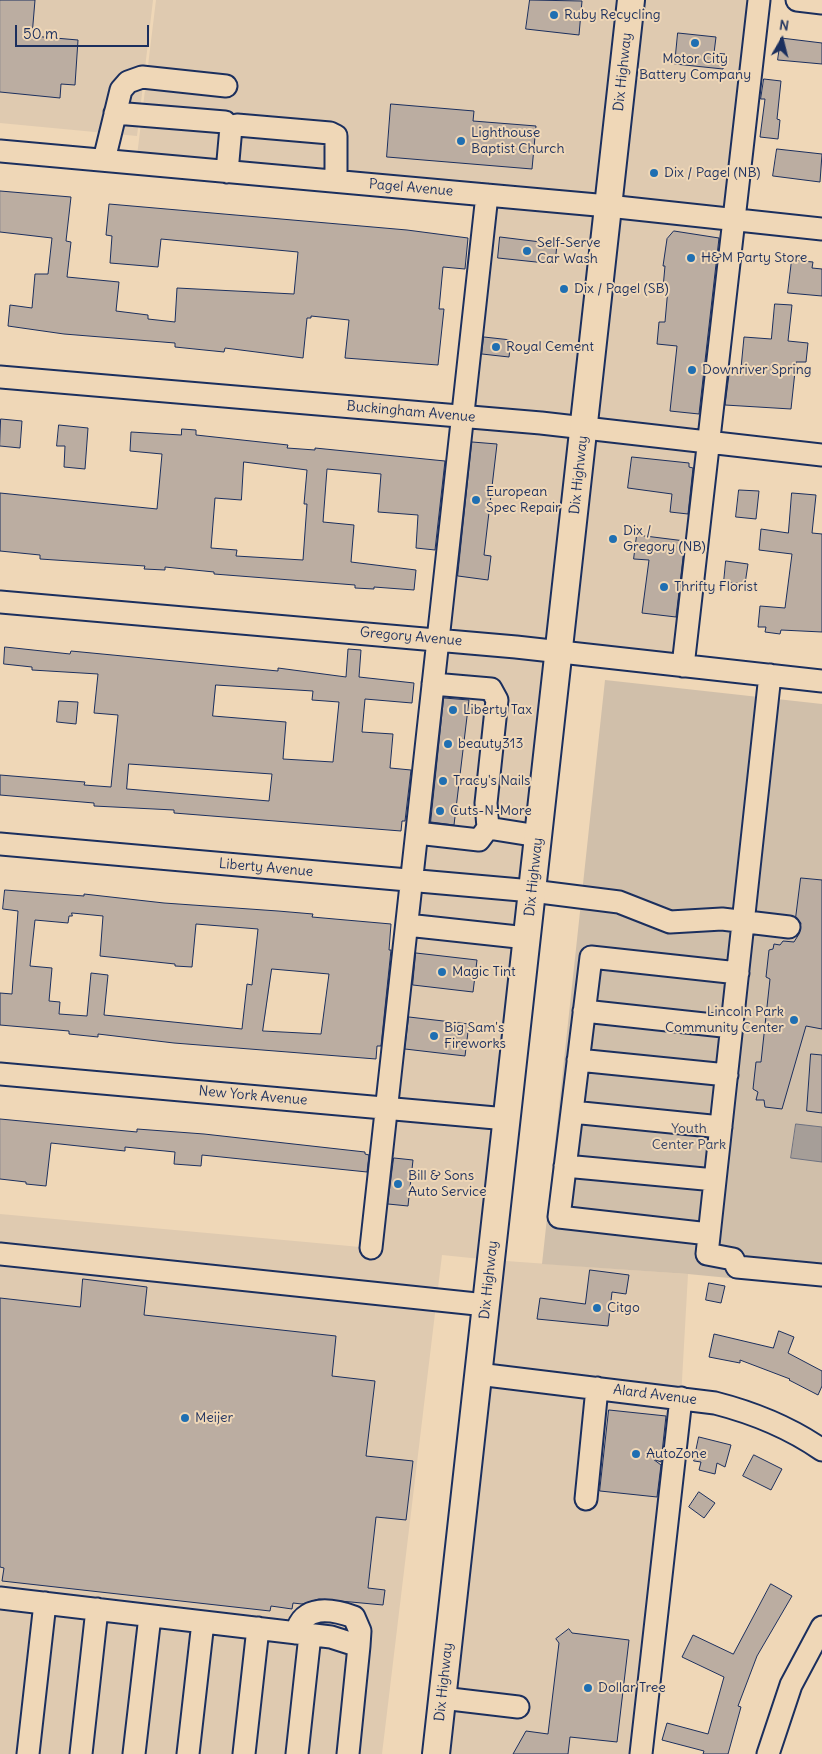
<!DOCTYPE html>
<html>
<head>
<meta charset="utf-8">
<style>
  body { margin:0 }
  #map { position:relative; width:822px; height:1754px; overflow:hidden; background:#efd7b7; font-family:Delius,sans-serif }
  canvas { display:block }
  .north { position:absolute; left:757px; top:15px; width:50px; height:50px; -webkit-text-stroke:4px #efd7b7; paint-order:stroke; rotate:8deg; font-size:14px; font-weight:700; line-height:20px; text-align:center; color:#1b2f5e }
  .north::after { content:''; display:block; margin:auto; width:18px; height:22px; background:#1b2f5e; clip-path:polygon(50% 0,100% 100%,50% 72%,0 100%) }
  .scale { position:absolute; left:15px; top:25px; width:134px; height:22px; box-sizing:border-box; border:2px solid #1b2f5e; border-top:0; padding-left:6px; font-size:15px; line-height:18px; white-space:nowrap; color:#1b2f5e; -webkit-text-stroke:4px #efd7b7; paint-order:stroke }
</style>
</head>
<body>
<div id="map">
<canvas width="822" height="1754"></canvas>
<div class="north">N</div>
<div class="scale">50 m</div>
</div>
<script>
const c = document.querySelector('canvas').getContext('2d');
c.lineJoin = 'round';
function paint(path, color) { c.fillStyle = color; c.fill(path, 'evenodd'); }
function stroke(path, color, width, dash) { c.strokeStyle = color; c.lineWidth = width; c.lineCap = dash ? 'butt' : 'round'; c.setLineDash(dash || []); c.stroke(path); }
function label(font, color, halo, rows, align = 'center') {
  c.font = font + ' Delius,sans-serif'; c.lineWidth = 4; c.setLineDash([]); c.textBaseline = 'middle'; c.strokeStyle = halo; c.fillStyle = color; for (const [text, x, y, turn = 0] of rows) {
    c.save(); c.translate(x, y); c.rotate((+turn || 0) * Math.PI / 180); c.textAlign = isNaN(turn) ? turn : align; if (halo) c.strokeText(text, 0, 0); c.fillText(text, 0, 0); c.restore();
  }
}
paint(new Path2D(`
  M0,0H153L137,136L0,123Z
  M156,0H759L683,666L559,652L492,1260L688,1274L681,1398L641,1754H436L491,1260L442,1255L382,1754H0V1214L371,1248L487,195L136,164Z`), '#dfcab0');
paint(new Path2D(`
  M605,680L822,704V1287L688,1274L542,1264Z`), '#d0bfaa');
const water = new Path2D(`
  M796,1124L822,1127V1162L791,1158Z`);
paint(water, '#a69e98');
stroke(water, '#6e7281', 1);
const building = new Path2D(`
  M0,0H35L32,36L78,40L75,85L61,84L60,98L0,92Z
  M530,0L582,1L579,35L526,29Z
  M678,33L716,37L714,53L725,54L723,69L675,64Z
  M781,38L822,43V64L778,60Z
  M764,79L781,81L777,119L780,120L778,139L760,137L765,99H761Z
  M391,104L474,111L473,121L536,126L532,169L387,157Z
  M777,149L822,154L820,182L773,176Z
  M0,191L71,197L66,241L71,242L67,277L119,282L116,311L148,315V319L175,322L177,288L294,294L298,252L161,239L158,267L110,263L112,236L106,235L109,204L407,230L468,238L465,269L443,267L439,309H444L438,365L345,358L349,320L311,316V318H307L303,358L225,348L224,352L175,347V343L64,334L8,326L10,305L32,308L35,274H48L52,238L0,232Z
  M674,231L719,238L699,414L670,411L677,346L657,344L659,322H665L668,288H663L665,266H663L667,239Z
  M500,237L557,244L555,264L498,258Z
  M792,260L813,262L812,268L822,269V296L788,293Z
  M775,304L792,305L788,341L808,343L806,362H796L791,409L725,405L730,367L741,368L744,337L771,339Z
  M484,337L511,340L509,357L482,354Z
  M1,419L22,421L20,448L0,446Z
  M59,425L88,428L85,469L64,467L65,446H57Z
  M182,429L196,430V435L288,445L287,448L315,450V448L445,461L435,550L416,548L418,515L378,512L381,474L327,469L323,522L354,525L351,562L416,570L414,590L374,587V589L355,588V585L214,574V572L165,567V570L144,569L145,566L40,559V555L0,551V493L157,509L162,454L130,451L131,432L181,435ZM244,462L307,470L304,504H307L303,560L236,556L237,550L211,548L215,498L241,500Z
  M472,442L497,444L484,555L491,556L488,580L458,576Z
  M632,457L689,463V467L693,468L688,514L670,512L672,494L628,488Z
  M739,490L759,491L756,519L736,517Z
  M792,493L816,495L812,533L822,534V632L781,630L780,634L765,632L766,627H758L760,606L785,608L792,554L759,550L761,529L788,533Z
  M637,535L685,541L676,617L642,613L649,560L634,559Z
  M726,561L748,564L745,584L724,582Z
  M5,647L70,654L71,651L278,671V668L346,677L348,649L361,650L359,677L414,683L412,703L365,699L362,732L393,734L390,768L411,770L405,821H402L401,831L174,813V810L94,806V803L0,795V775L85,782L84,785L111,787L118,715L94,713L98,674L32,670V667L4,664ZM216,685L313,691L312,700L339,702L333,762L283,759L286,722L213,716ZM129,764L272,774L269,801L127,789Z
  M444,698L469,700L454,825L431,822Z
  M59,701L78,702L76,724L57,722Z
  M801,878L822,880V1029L806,1026L782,1109L765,1107L764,1100H756L758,1092L753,1089L756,1062H761L770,979L766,977L769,950L773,949L774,944L780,945L783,941L794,942L799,934L801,923L796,917Z
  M5,890L84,896V894L164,903L278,911L313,914L312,917L391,924L389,950H391L381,1046H377L376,1059L174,1043L98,1034V1037L69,1034V1031L0,1025V993L12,994L18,911L3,909ZM72,913L103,916L100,956L175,964V966L192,967L196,924L258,929L252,985L247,984L242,1029L104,1015L108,975L91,973L87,1016L59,1014L60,1002L49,1001L52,968L30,966L35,920L68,923L69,916H72ZM272,969L329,974L321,1034L263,1031Z
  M416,953L477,960L473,992L413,985Z
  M409,1017L469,1024L465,1056L405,1049Z
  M811,1054L822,1055V1113L807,1111Z
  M0,1119L137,1132V1129L204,1134L365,1152V1154L369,1155L367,1172L202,1155L201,1166L174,1164L175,1152L125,1147V1151L51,1143L46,1186L26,1184V1182L0,1179Z
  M394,1158L413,1160L408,1206L388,1204Z
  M590,1270L629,1275L626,1294L612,1292L608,1326L537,1319L540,1298L585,1304Z
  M83,1279L147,1287L144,1315L336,1336L332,1376L375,1381L366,1456L413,1461L406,1520L376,1517L368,1588L385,1590L383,1605L319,1599L302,1604L293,1603L292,1609L271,1606L270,1611L2,1581L4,1568L0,1567V1298L80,1307Z
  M709,1283L725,1286L721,1303L706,1300Z
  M779,1331L794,1337L788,1353L822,1371V1386L818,1395L789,1380L790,1379L740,1360V1363L709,1357L714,1334L773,1348Z
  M609,1410L666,1416L661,1462L653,1459L661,1465L657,1497L600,1491Z
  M699,1437L731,1445L725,1467L717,1463L715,1474L699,1470L701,1462L694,1461Z
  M754,1455L782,1469L771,1490L743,1476Z
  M699,1492L715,1503L704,1518L689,1507Z
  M771,1584L792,1596L757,1656L738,1706L741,1707L728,1754H703L704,1751L662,1740L667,1723L708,1734L724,1677L682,1657L693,1635L733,1654Z
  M569,1629L572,1633L629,1640L617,1742L570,1737L568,1754H513L526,1731L548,1734L559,1643L556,1639Z`);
paint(building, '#bbada1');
stroke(building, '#1b2f5e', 1);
const minor = new Path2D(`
  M797,0L822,3
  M115,113L225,122
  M0,151L608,206L822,229
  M104,160L121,90L128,82L142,77L226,86
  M227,172L231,127L237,125L330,133L336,136V181
  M0,377L541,423L822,455
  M0,602L516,647L822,681
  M683,666L759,0
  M770,675L707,1254L733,1259L737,1267L822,1275
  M433,684L491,689L497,700L486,803L488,828L538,836
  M417,833L479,840L488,828
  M0,844L532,891L619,902L670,922L722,919L789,927
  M407,925L527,938
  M584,1011L732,1027
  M578,1060L727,1075
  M0,1074L507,1119
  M572,1112L721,1127
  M565,1166L715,1180
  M709,1234L559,1217L591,957L738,973
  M371,1248L487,195
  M0,1254L486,1305
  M478,1374L715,1403C754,1413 789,1427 822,1450
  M586,1499L597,1388
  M0,1598L331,1637L359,1646L348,1754
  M296,1633C303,1604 332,1609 354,1617L360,1631L359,1646
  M442,1698L518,1707
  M28,1754L45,1603
  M81,1754L97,1609
  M134,1754L150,1616
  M188,1754L203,1622
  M244,1754L258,1628
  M297,1754L310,1635
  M641,1754L681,1398
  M768,1754L791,1685L822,1627`);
const major = new Path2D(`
  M436,1754L631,0`);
stroke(minor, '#1b2f5e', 25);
stroke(major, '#1b2f5e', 30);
stroke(minor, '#efd7b7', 21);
stroke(major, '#efd7b7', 26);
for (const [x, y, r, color] of [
  [554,15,5,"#1f6fb2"],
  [695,43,5,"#1f6fb2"],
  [461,141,5,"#1f6fb2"],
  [654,173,5,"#1f6fb2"],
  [527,251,5,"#1f6fb2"],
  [691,258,5,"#1f6fb2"],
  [564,289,5,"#1f6fb2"],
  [496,347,5,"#1f6fb2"],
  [692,370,5,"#1f6fb2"],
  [476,500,5,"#1f6fb2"],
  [613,539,5,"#1f6fb2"],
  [664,587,5,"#1f6fb2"],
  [453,710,5,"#1f6fb2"],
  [448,744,5,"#1f6fb2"],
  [443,781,5,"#1f6fb2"],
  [440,811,5,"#1f6fb2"],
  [442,972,5,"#1f6fb2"],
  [794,1020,5,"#1f6fb2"],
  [434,1036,5,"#1f6fb2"],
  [398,1184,5,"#1f6fb2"],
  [597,1308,5,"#1f6fb2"],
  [185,1418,5,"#1f6fb2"],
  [636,1454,5,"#1f6fb2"],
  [588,1688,5,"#1f6fb2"]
]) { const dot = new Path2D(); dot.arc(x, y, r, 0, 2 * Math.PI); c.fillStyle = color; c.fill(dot); stroke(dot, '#efd7b7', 2); }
label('14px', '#1b2f5e', '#efd7b7', [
  ["Ruby Recycling",564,15],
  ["Motor City",695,59,"center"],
  ["Battery Company",695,75,"center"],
  ["Lighthouse",471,133],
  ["Baptist Church",471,149],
  ["Dix / Pagel (NB)",664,173],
  ["Self-Serve",537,243],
  ["Car Wash",537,259],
  ["H&M Party Store",701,258],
  ["Dix / Pagel (SB)",574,289],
  ["Royal Cement",506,347],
  ["Downriver Spring",702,370],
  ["European",486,492],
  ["Spec Repair",486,508],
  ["Dix /",623,531],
  ["Gregory (NB)",623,547],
  ["Thrifty Florist",674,587],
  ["Liberty Tax",463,710],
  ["beauty313",458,744],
  ["Tracy's Nails",453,781],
  ["Cuts-N-More",450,811],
  ["Magic Tint",452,972],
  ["Lincoln Park",784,1012,"right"],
  ["Community Center",784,1028,"right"],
  ["Big Sam's",444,1028],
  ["Fireworks",444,1044],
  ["Bill & Sons",408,1176],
  ["Auto Service",408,1192],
  ["Citgo",607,1308],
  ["Meijer",195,1418],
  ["AutoZone",646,1454],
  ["Dollar Tree",598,1688]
], 'left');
label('14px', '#1b2f5e', '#efd7b7', [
  ["Dix Highway",623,72,-84],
  ["Pagel Avenue",411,188,5],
  ["Buckingham Avenue",411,412,5],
  ["Dix Highway",579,475,-84],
  ["Gregory Avenue",411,637,5],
  ["Liberty Avenue",266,868,5],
  ["Dix Highway",534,877,-84],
  ["New York Avenue",253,1096,5],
  ["Dix Highway",489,1280,-84],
  ["Alard Avenue",655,1395,7],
  ["Dix Highway",444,1682,-84]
]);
label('14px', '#364569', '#efd7b7', [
  ["Youth",689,1129],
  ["Center Park",689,1145]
]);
</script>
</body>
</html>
